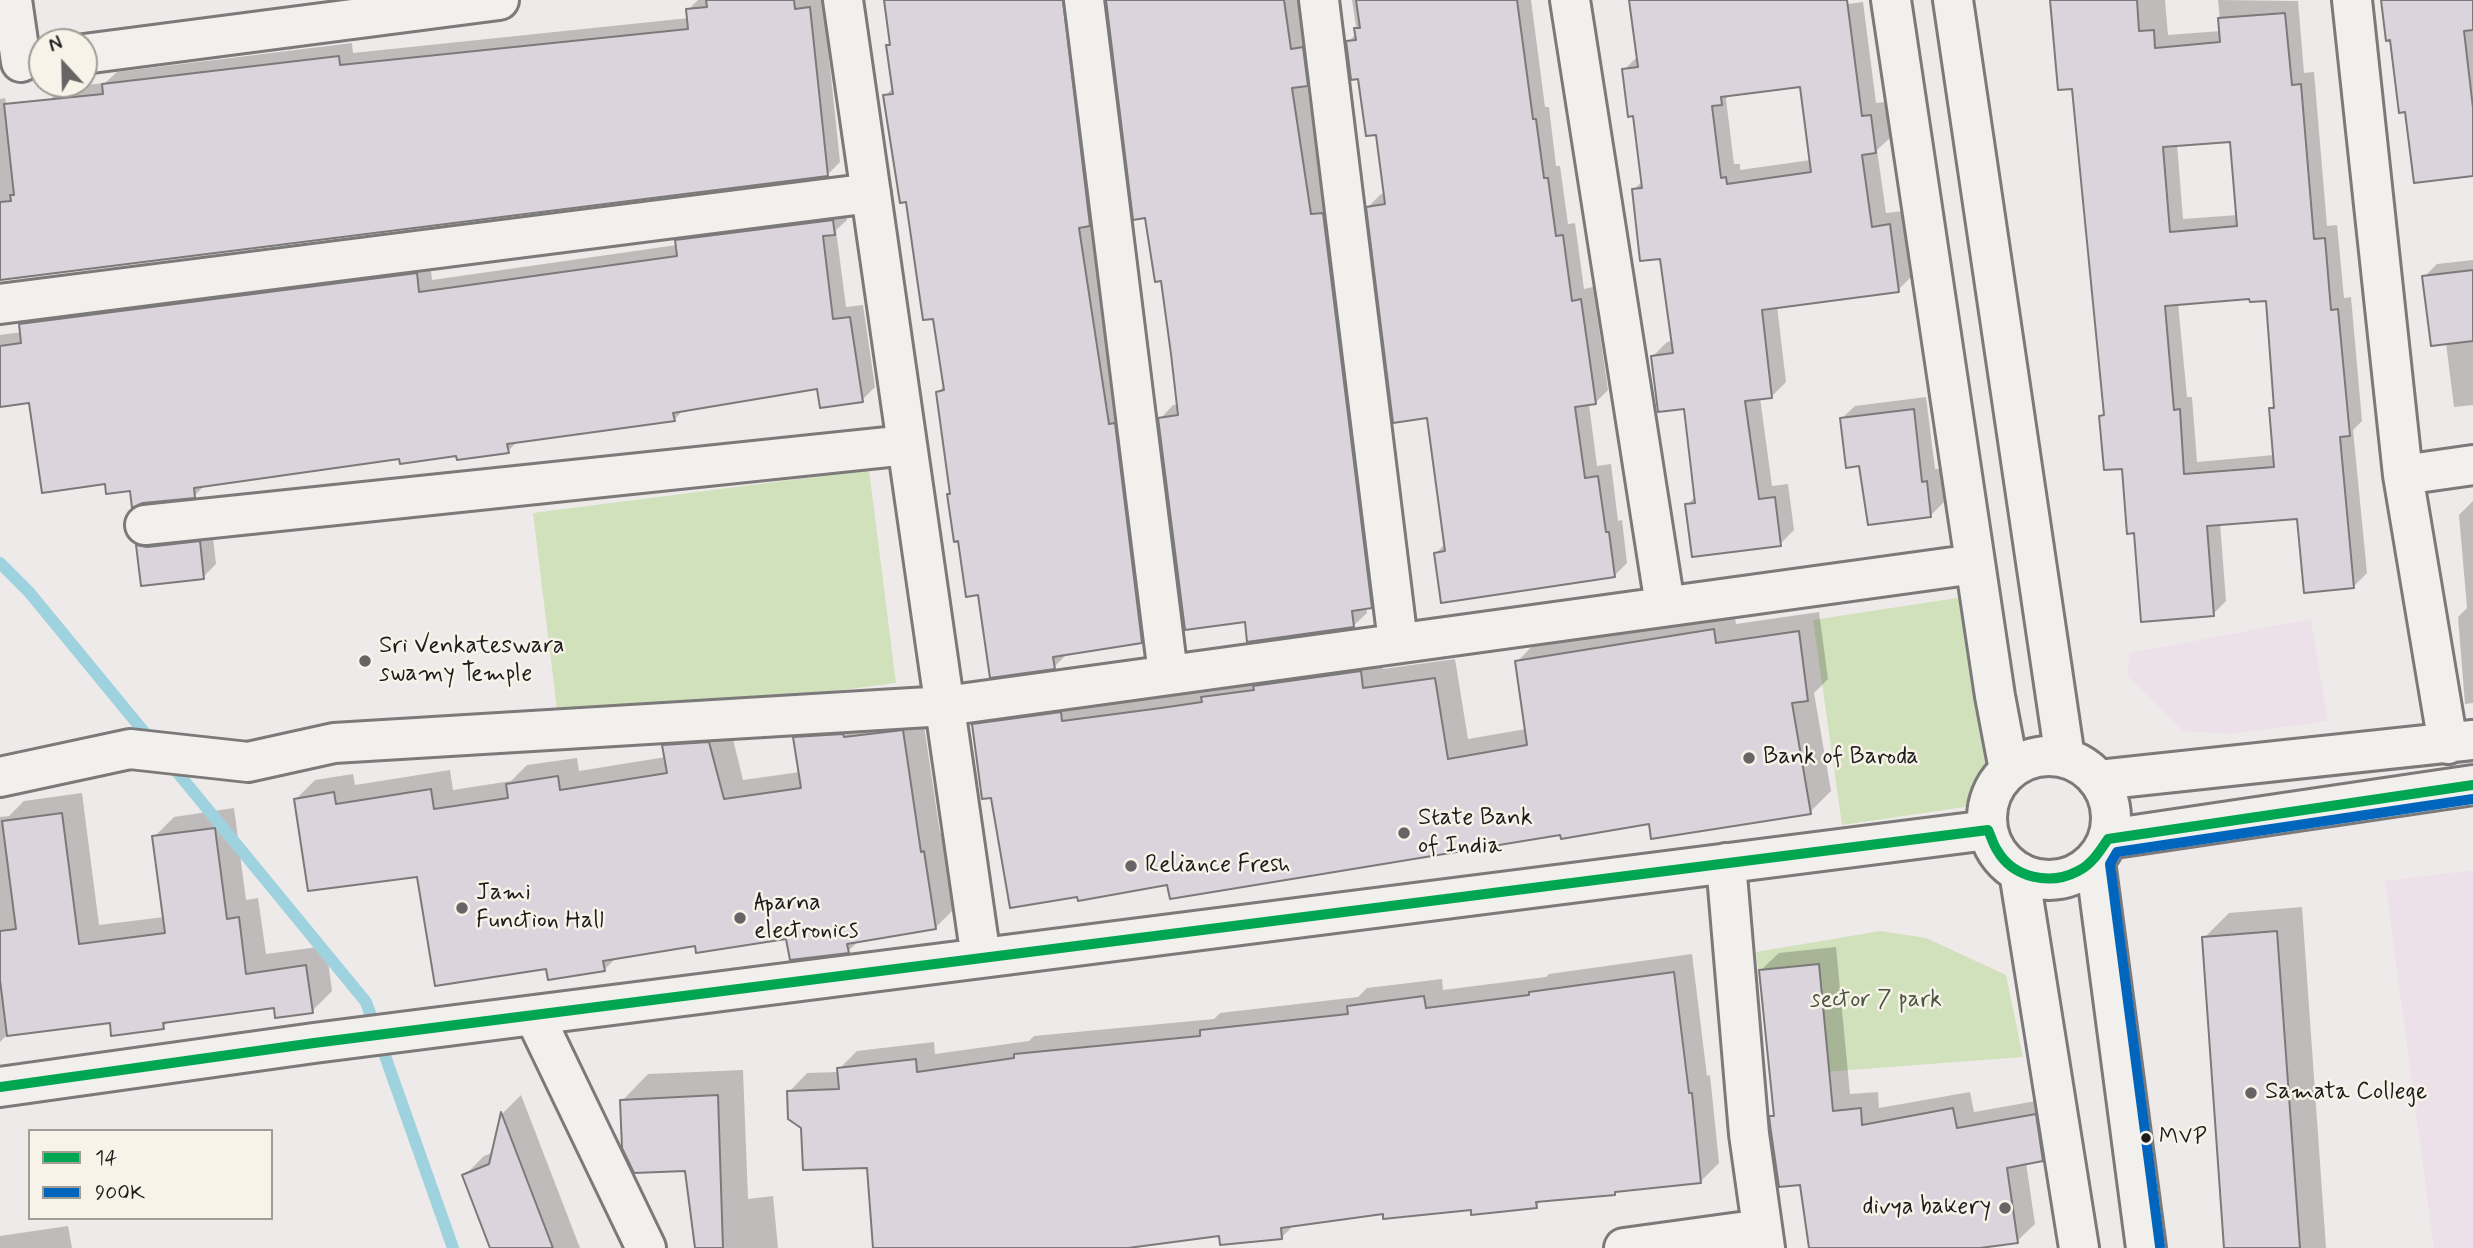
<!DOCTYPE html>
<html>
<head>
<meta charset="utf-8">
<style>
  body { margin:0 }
  #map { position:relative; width:2473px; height:1248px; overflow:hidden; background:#efeaea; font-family:Mynerve,sans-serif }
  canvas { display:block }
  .legend { position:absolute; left:28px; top:1129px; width:245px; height:91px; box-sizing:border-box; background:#f7f3e8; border:2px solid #9f9d96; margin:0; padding:9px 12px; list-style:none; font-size:21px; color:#1c1c1c }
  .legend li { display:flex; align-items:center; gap:14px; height:35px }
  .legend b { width:35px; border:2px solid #9f9d96 }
  .north { position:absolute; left:28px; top:28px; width:70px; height:70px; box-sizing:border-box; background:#f7f3e8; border:2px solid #9f9d96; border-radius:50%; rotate:338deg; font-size:19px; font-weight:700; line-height:28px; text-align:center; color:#1c1c1c }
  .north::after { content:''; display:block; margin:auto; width:24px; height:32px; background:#666464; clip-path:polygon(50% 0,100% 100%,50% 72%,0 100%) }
</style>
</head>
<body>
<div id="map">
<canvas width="2473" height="1248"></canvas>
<ul class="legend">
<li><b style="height:9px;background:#00a651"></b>14</li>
<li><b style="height:9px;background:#0065bd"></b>900K</li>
</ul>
<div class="north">N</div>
</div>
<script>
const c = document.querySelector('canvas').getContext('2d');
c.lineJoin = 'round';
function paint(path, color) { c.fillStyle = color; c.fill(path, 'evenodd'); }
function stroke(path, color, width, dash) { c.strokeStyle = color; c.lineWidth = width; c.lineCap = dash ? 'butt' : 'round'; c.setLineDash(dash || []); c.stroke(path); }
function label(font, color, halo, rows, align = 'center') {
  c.font = font + ' Mynerve,sans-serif'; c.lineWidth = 5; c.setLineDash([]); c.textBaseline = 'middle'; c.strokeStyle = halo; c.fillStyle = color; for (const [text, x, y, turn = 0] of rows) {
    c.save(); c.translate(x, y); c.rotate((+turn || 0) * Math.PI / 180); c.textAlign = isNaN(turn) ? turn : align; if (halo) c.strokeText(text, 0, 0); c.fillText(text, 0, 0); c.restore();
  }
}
paint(new Path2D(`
  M2311,619L2328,721L2232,734L2182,731L2128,677L2129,653Z
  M2473,870V1248H2434L2385,881Z`), '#ece1e9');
paint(new Path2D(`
  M869,470L896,683L559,726L533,513Z
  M1983,594L2013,800L1842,825L1813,620Z
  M1880,931L1926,938L2006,975L2023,1057L1771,1076L1756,952Z`), '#d1e1bb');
paint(new Path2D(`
  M698,0H823L840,162L827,175L0,280V99L5,98L22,195L49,101L62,87L105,83L117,72L352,43L353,53L689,18L688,10Z
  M885,0H1076L1155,629L1141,642L1067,654L1054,667L980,593L960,539L949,495L952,491L938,392L945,385L935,317L885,96L894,87L888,46L892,42Z
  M1108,0H1298L1303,37L1315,35L1320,71L1307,85L1324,202L1336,200L1384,593L1371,606L1366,607L1367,613L1353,626L1246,620L1160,419L1173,405L1179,404L1162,279Z
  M1352,0H1531L1545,107H1549L1556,166H1560L1568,224L1575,223L1584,289L1593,287L1608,390L1595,403L1589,404L1597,466L1611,464L1618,521L1622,520L1627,563L1614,576L1436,553L1446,543L1428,416L1368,207L1381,194H1386L1377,133L1348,42L1357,33Z
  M1631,0H1841V5L1863,2L1876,103L1885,102L1890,138L1877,150L1886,213L1904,211L1912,276L1898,290L1777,306L1786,382L1772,396L1760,398L1772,486L1788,484L1794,530L1780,544L1687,505L1696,496L1685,407L1653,356L1667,342L1673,341L1662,257L1633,190L1643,181L1635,114L1624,70L1638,56ZM1802,85L1811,160L1740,170V164H1734L1726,99L1730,94Z
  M2052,0H2165L2168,35L2221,31L2218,0L2298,1L2304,73L2314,72L2327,226L2337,225L2344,298L2351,297L2362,421L2353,430L2367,573L2354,586L2299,517L2220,523L2226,601L2213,614L2136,531L2124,467L2101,417L2106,412L2074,87ZM2231,140L2238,215L2183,219L2177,144ZM2251,297L2268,299L2275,404L2270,409L2274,455L2197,462L2192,397H2187L2178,303Z
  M2383,0H2473V174L2407,110Z
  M845,208L847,220L836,230L846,307L863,305L875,387L862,400L819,387L684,409L674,420L518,441L508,451L400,457L205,485L194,496L131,489L106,482L31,401L0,405V335L22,332L21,324L34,311L430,261L432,280L677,245V241L690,227Z
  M2473,260V405L2454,407L2446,343L2424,277L2437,264Z
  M1926,397L1935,469H1940L1944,502L1930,516L1841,419L1855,406Z
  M2473,501V703L2465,704L2458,617L2467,608L2459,515Z
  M212,529L216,564L203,577L138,545L151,532Z
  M1734,610L1736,624L1819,612L1828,679L1814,693L1831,791L1810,812L1650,822L1169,883L992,796L973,725L994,704L1381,651L1383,669L1455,659L1468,739L1526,729L1517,662L1537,641Z
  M922,712L940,833H943L955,908L935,928L859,941L848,951L788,937L697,944L617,957L604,970L548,967L419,875L296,799L315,780L353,774L355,785L450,770L453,790L511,781L527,765L577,758L579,771L666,757L664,746L684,726L729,723L743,780L800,772L795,738L815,718Z
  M82,793L99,925L164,917L154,837L174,817L234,808L246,900L258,898L266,954L326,946L332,991L312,1011L276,1006L170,1020L163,1027L111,1021L8,1034L0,1042V817L9,816L24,801Z
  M2302,907L2326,1248H2226L2204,938L2229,913Z
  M1836,947L1850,1094L1878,1092L1879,1108L1970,1092L1974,1112L2053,1098L2060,1142L2042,1160L2026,1163L2035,1224L2017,1241L1968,1248H1810L1801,1183L1771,1117L1775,1113L1761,970L1779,953Z
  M1692,954L1707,1076L1710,1075L1719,1163L1700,1182L1617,1190L1614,1193L1543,1199L1536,1206L1384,1212L1295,1224L1282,1237L1220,1234L1127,1248H874L868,1166L803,1127L789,1092L807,1073L839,1072V1069L857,1051L934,1042L935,1054L1029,1041L1034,1036L1214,1019L1220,1013L1358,997L1367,988L1442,979L1443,990L1546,977L1549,974Z
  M743,1070L748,1199L773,1196L778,1248H697L686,1170L622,1101L648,1074Z
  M521,1095L580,1248H492L464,1176L484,1156L494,1152L503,1113Z
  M68,1226L72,1248H0V1236Z`), '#0003');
stroke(new Path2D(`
  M0,563L29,592L154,744
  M168,761L366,1002L453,1248`), '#9dd2de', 12);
const building = new Path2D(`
  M706,0H794L795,9L810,7L828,176L0,280V202L11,201L10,195H14L4,104L103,94L102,84L339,56L340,65L688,29L686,9L707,7Z
  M884,0H1063L1090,226L1079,228L1109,424L1115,423L1142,643L1053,657L1055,669L990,678L978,595L966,597L958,541L954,542L947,494H950L936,392L944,390L933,319L923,320L906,202L900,203L883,95L893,94L886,45H890Z
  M1106,0H1284L1291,49L1303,47L1308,86L1292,88L1311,214L1323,213L1372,608L1352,611L1354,627L1247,642L1245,622L1185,630L1158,418L1178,415L1171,354L1161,281L1155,282L1145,218L1133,220Z
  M1356,0H1517L1533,119H1536L1544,178H1548L1556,236L1563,235L1572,301L1581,299L1596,404L1575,407L1585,478L1598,476L1606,532H1609L1615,577L1441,603L1434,553L1445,551L1427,418L1393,423L1366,207L1385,204L1376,135L1366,136L1358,79L1351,80L1346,41L1356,40L1354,28H1360Z
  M1629,0H1847L1862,116L1871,115L1876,153L1862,155L1872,227L1890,224L1899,292L1762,310L1772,398L1745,401L1759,499L1775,497L1781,546L1692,557L1685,504L1695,503L1684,409L1658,412L1651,356L1673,353L1660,259L1640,261L1632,189L1642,188L1633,116L1628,117L1622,69L1638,67ZM1800,87L1811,172L1727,184L1726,177L1721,178L1712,106L1722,105L1721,97Z
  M2050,0H2137L2139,31L2154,30L2155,48L2220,42L2218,18L2285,13L2292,85L2301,84L2314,239L2325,238L2331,310L2338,309L2350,436L2340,437L2354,588L2304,593L2297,519L2207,526L2214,616L2141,622L2134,533L2127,534L2122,469L2104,470L2099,416L2104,415L2072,89L2058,90ZM2230,142L2237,226L2170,232L2163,147ZM2249,299L2250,302L2266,301L2274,408H2269L2274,467L2184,474L2180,409L2174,410L2165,306Z
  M2381,0H2473V30L2464,31L2473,108V176L2414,183L2405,112L2399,113L2390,40L2386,41Z
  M833,220L835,235L823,236L833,319L850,317L863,402L820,408L817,389L673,413L675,421L507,444L509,453L457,460L456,456L400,464L399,459L194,488L195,498L143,503L132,508L130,491L106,494L105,484L42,493L29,403L0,407V346L21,343L19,324L417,273L419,292L677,256L675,240Z
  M2473,270V341L2431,346L2422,276Z
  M1914,409L1922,482L1927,481L1931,517L1868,525L1859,466L1846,468L1840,418Z
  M200,541L204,579L141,586L136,545L147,547Z
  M1714,629L1716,643L1799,631L1808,701L1792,703L1811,814L1651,839L1649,824L1561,839L1560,835L1170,899L1167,885L1078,901L1077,897L1010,908L991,798L982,799L972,724L1061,712L1062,721L1161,708L1202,702L1201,697L1254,690L1253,686L1361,671L1363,688L1435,678L1448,759L1527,745L1515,661Z
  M903,730L921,852L924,851L936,929L847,944L849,953L790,960L786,939L696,953L695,946L603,961L605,971L548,980L546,969L435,986L417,877L308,891L294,799L334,792L336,804L431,789L434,809L508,798L506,784L558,776L560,790L667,773L662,745L709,742L724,799L801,788L793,737L843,734L844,737Z
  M62,813L79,944L165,933L152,836L215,828L227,919L239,917L246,974L306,965L313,1013L275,1018L274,1008L163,1023L164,1029L111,1036L110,1023L7,1036L0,980V931L16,929L2,821Z
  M2277,931L2300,1248H2224L2202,937Z
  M1819,964L1833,1111L1861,1108L1862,1125L1953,1108L1957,1128L2036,1114L2043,1161L2007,1168L2018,1243L1980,1248H1809L1800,1185L1779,1187L1771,1132L1769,1116H1774L1759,970Z
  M1674,972L1689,1093H1692L1701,1183L1615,1192V1195L1536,1202L1537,1208L1471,1215V1210L1383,1219V1214L1281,1228L1282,1239L1220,1245L1219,1236L1128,1248H873L867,1168L803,1170L801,1128L788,1119L787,1091L839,1089L837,1068L916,1059L917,1072L1014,1058V1054L1200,1036V1030L1348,1014L1347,1006L1424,996L1426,1008L1529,995V992Z
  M718,1095L723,1248H695L685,1171L634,1173L622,1148L620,1100Z
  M501,1112L553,1248H490L462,1175L489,1164Z`);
paint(building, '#dcd4dd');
stroke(building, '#7b7979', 2);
const minor = new Path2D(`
  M12,0L21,62
  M843,0L981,958
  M1084,0L1168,674
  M1319,0L1398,642
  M1570,0L1665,605
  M1891,0L1995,696L2009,770
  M1953,0L2065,758
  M2352,0L2403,475L2448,744
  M84,54L499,0
  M0,304L871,193
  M2403,475L2473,465
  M145,525L907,445
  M1987 818a62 62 0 1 1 124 0a62 62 0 1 1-124 0Z
  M0,777L130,749L248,762L334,743L945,706L1975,564
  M2099,780L2473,740
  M2108,839L2473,785
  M2095,861L2146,1248
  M1726,863L1749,1134L1765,1248
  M2019,872L2079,1248
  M534,1015L646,1248
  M0,1087L314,1043L1988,830
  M1624,1248L1762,1229`);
stroke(minor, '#7b7979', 44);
stroke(minor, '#f2f0ed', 38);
stroke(new Path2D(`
  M0,1087L314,1043L1988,830C1991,836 1993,844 1997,850C2013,878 2050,886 2078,871C2092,864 2100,851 2108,839L2473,785`), '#00a651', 10);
stroke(new Path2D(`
  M2160,1246L2110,864L2117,852L2473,799`), '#0065bd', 10);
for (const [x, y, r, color] of [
  [365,661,7,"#666464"],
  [1749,758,7,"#666464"],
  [1404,833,7,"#666464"],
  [1131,866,7,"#666464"],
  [462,908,7,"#666464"],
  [740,918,7,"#666464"],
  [2251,1093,7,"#666464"],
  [2146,1138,6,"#1c1c1c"],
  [2005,1208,7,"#666464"]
]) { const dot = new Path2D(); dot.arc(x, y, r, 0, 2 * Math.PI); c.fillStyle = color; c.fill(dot); stroke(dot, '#f7f3e8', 2.5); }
label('22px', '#1c1c1c', '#f7f3e8', [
  ["MVP",2159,1138]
], 'left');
label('24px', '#1c1c1c', '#f7f3e8', [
  ["Sri Venkateswara",379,647],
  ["swamy Temple",379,675],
  ["Bank of Baroda",1763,758],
  ["State Bank",1418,819],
  ["of India",1418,847],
  ["Reliance Fresh",1145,866],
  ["Jami",476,894],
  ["Function Hall",476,922],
  ["Aparna",754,904],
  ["electronics",754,932],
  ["Samata College",2265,1093],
  ["divya bakery",1991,1208,"right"]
], 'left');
label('24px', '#4b5540', '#f7f3e8', [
  ["sector 7 park",1876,1001]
]);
</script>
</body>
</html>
